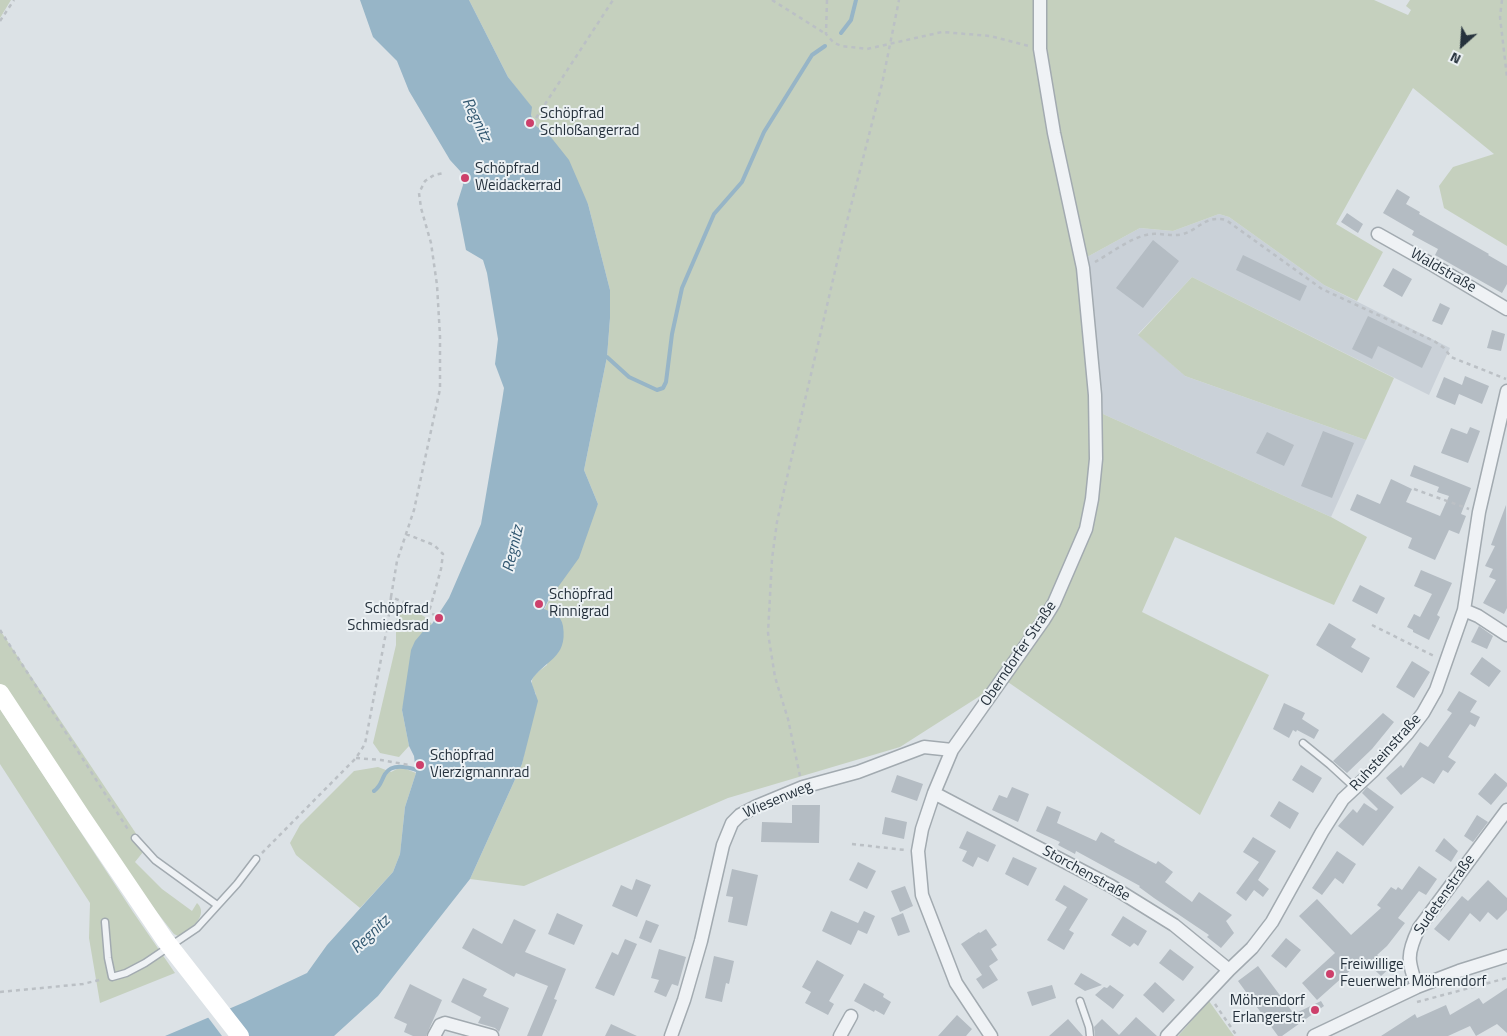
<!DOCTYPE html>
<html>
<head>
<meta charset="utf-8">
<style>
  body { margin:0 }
  #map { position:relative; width:1507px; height:1036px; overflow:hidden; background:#dce2e6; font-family:"Titillium Web",sans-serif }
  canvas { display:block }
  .north { position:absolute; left:1437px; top:20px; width:50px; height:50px; -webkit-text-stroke:4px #ecf1f4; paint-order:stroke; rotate:206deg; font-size:14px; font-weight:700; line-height:20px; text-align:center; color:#26323d }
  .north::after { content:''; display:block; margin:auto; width:18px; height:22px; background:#26323d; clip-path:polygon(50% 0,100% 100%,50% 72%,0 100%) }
</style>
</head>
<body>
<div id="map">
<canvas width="1507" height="1036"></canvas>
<div class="north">N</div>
</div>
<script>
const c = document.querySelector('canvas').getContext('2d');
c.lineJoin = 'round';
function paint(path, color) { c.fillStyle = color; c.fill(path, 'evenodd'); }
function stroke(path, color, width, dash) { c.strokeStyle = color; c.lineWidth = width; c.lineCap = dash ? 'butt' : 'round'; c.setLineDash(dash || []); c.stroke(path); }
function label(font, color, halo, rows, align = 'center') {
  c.font = font + ' "Titillium Web",sans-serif'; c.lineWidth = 4; c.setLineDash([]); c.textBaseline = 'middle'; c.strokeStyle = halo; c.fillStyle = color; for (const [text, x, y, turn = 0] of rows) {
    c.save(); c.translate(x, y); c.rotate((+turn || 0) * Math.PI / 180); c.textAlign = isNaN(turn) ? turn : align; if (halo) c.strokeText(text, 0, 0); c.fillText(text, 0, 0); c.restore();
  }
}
paint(new Path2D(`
  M1219,214L1229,217L1324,285L1450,348L1429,395L1192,277L1138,334L1185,376L1366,440L1331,517L1103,414L1078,262L1140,228L1173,231Z`), '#cad1d8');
paint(new Path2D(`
  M0,0H11L0,18Z
  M469,0H1374L1408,15L1411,10L1406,6L1410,0H1507V246L1444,208L1439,186L1453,167L1494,154L1413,88L1366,170L1336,224L1383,252L1357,301L1324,285L1229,217L1219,214L1173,231L1140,228L1078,262L1103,414L1331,517L1367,537L1334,605L1175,537L1142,612L1269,675L1200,815L1005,680L900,747L728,798L524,886L470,879L522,764L536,694C527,678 534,675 547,665L554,612L544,610L598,504L584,470L607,357L610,318V290L588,204L550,136L536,126L531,115V107L508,77Z
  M1192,277L1394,378L1366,440L1185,376L1138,335Z
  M408,607L425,617L432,624L426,628L402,710L409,746L399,757L380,753L373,743L396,645V621L401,609Z
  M0,630L139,838L147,847L135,862L162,889L192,911L197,903C210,915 189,931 178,936L174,934L138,888L0,697Z
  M0,709L133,912L175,973L100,1003L89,938L90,903L0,764Z
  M378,767L391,772L401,767L416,773L405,807L400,854L393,872L360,908L296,855L290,843L300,825L354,771Z
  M1209,1001L1234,1036H1178Z`), '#c5d0be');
paint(new Path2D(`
  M360,0H469L508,77L532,107L531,115L536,126L550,136L569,160L588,204L610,290V318L607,357L584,470L598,504L579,558L548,601L544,609C554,613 561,615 563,626C568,659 544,660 531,681L538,701L522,764L470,879L378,996L334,1036H165L245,1002L307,973L327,945L393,872L400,854L405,807L416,773L414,756L409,746L402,710L411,650L415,641L426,628L432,624L449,598L481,524L502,401L504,388L495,364L498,339L487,273L483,260L466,250L457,204L463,185L461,172L450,160L409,91L397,61L373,37Z`), '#97b5c7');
paint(new Path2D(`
  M227,1007L242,1027L249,1036H222L207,1016Z`), '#dce2e6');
stroke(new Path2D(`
  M841,33L851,20L856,0
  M607,357L629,377L657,390L663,388L666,382L672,334L682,288L714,214L742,182L764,132L812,55L825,46
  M374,791C381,786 381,781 385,774C392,763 407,767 417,770`), '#97b5c7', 4);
paint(new Path2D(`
  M1397,189L1410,197L1406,204L1420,212L1419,214L1489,254L1488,255L1507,266V284L1502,293L1435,255L1438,249L1412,235L1414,231L1383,213Z
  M1347,213L1363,224L1358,233L1341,222Z
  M1153,240L1179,261L1143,308L1116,288Z
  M1243,255L1307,286L1300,301L1236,270Z
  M1393,268L1412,279L1402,297L1383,286Z
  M1440,303L1450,308L1442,325L1432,321Z
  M1368,316L1432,347L1422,368L1378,346L1372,359L1352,349Z
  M1492,330L1505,334L1501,351L1487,348Z
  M1465,376L1489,386L1482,404L1459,394L1455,405L1436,397L1444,377L1462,385Z
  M1470,427L1480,431L1468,463L1441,453L1451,428L1467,434Z
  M1323,431L1354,443L1332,498L1301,486Z
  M1267,432L1294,445L1284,466L1256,453Z
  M1414,465L1471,488L1461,514L1466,516L1459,534L1449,530L1435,560L1408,548L1412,538L1350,510L1357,494L1380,504L1391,479L1412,489L1406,502L1440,516L1449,496L1437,492L1439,487L1410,476Z
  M1506,505L1507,608L1504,614L1483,603L1496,580L1489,577L1493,569L1485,566L1495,546L1491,545Z
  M1421,570L1452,583L1437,615L1440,617L1429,640L1413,632V630L1407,627L1414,614L1420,617L1432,594L1414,586Z
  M1360,585L1385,598L1377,614L1352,601Z
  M1329,623L1356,639L1351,647L1370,658L1362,673L1316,645Z
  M1479,626L1493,636L1487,649L1471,642Z
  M1482,657L1501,671L1489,687L1470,674Z
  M1412,661L1430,672L1414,698L1396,687Z
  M1459,691L1477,701L1470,712L1480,717L1475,727L1470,724L1448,757L1456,762L1448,773L1443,770L1434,784L1422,777L1401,795L1386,778L1401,765L1403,768L1420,742L1428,747L1452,713L1447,710Z
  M1284,703L1305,713L1302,719L1319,730L1314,739L1297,730L1296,732L1293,730L1289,738L1273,729Z
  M1383,713L1394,722L1372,749L1347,773L1333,761Z
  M1301,765L1322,778L1313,793L1292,780Z
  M1495,773L1507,783V786L1491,805L1478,794Z
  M897,775L923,784L917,801L891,792Z
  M1012,787L1029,794L1018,822L992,810L999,795L1007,798Z
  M1367,787L1394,807L1363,846L1338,826L1353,809L1357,813L1364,803L1376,811L1378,809L1362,793Z
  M1279,801L1299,813L1290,829L1270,816Z
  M792,805H820L819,843L761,842L762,822L792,823Z
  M1047,806L1061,812L1057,823L1096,841L1101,832L1115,840L1114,842L1156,864L1158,861L1173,872L1165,882L1192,902L1199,892L1232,915L1226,921L1234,933L1221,948L1207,937L1209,935L1154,898L1139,887L1140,886L1076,851L1075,854L1058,845L1060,842L1036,831Z
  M1477,815L1488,822L1473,842L1464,836Z
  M885,817L907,822L904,839L882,834Z
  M967,831L996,845L988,862L978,857L973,867L962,861L967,851L959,848Z
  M1253,837L1276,851L1258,880L1269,889L1263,897L1254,890L1246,901L1236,893L1259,862L1243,852Z
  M1444,838L1458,851L1451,862L1435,851Z
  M1337,851L1356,864L1343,884L1335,878L1322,895L1312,888Z
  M1013,857L1037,868L1028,886L1005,874Z
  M858,862L876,871L867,889L849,880Z
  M1419,866L1437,879L1426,895L1419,891L1398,918L1405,923L1387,946L1377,955L1391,967L1381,976L1363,959L1317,1000L1302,983L1335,953L1299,916L1317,899L1351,935L1381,908L1377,905L1391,887L1396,890L1398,887L1402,890Z
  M732,869L758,875L747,926L728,922L733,897L726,896Z
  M636,879L651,885L637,917L612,906L621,885L632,890Z
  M1488,880L1507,898V910L1497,920L1488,912L1480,922L1470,913L1449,941L1434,929L1462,896L1468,901Z
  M1064,885L1088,899L1069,930L1074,933L1064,950L1047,940L1067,907L1055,900Z
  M905,886L913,906L900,912L891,891Z
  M831,911L858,923L864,911L875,916L867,934L858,930L851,945L822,931Z
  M557,913L583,925L574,945L548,934Z
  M903,913L910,932L898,936L891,918Z
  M1123,916L1147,931L1138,946L1134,943L1130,947L1111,935Z
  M514,919L536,930L525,952L566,969L554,999L557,1000L542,1036H527L548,986L516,973L514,977L462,948L473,928L502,944Z
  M646,920L659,925L651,943L639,938Z
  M986,929L997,945L991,949L998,960L989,966L998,980L983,989L976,979L982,975L961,944L979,932L980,933Z
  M1286,938L1301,950L1286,968L1271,956Z
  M625,939L637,944L614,996L595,988L612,952L618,955Z
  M659,949L686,957L678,986L672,984L666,997L654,992L659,980L651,978Z
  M1170,949L1194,967L1183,981L1159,963Z
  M714,956L734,961L729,984L726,983L722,1002L705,998Z
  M817,960L844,975L829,1001L834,1004L828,1015L805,1003L811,992L802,987Z
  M1258,966L1294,1014L1321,1001L1324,1006L1282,1036H1278L1238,981Z
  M1081,973L1102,985L1085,991L1074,984Z
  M463,978L487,989L483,996L509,1008L499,1032L495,1028L478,1023L481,1017L451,1002Z
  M1155,982L1175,1000L1163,1013L1143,995Z
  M864,983L884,994L883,997L891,1002L884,1015L875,1010L874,1012L854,1001Z
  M410,984L442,1000L426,1036H413L404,1032L407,1024L394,1018Z
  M1052,985L1056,998L1032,1006L1027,992Z
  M1110,985L1124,995L1113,1009L1095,995L1104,987L1107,988Z
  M1507,988V1033L1497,1024L1476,1036L1470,1026L1448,1036H1381L1415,1014L1417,1018L1446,1005L1450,1015L1479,998L1483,1004Z
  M957,1015L972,1029L966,1036H938Z
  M1136,1017L1157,1036H1095L1094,1027L1102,1019L1119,1035Z
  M1068,1019L1083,1036H1049Z
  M611,1024L637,1036H605Z`), '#b4bcc3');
const lane = new Path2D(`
  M1303,743L1330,765L1355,788
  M135,838L155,860L217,905
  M105,922L108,958L112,977L126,973L145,963L197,928L237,884L256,859
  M1080,1001L1089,1027L1090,1036`);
const street = new Path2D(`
  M1378,234L1433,265L1507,309
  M1464,610L1478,616L1507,635
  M934,793L1111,886L1174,925L1229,970
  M1417,987C1408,961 1406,955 1419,928L1507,810
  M434,1036L440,1025L445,1023L492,1036
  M671,1036L684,1000L701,941L723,845L732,823L740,815L757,806L803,787L858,772L924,747L952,750
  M840,1036L851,1016
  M991,1036L956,983L922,895L918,851L922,829L934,793L952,750L1043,621L1054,603L1086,529L1092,499L1096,459L1095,395L1083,268L1054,133L1040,49V0
  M1167,1036L1229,970L1252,948L1272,922L1322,832L1343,799L1374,770L1407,734L1423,713L1436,690L1464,610L1479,512L1507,391
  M1314,1036L1417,987L1459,971L1507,956`);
stroke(lane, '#a2aab0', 9);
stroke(street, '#a2aab0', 15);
stroke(new Path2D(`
  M772,0L826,34
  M827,0L826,34L834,43L842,46L867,49L942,32L990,36L1029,46
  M1502,0L1500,17L1507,77
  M0,21L14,0
  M536,118L613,0
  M1095,262C1111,253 1133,236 1151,234C1162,233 1172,237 1183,234C1200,229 1205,215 1226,220L1322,289L1434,341L1444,348L1451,357L1506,379
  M1414,489L1469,509
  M406,534L434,545L443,554L441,569L429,612
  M391,597L397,561L414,510L440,389V336L437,285L431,243L421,208L419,193L425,181L434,175L444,173
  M1372,625L1436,657
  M0,630L129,831
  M356,758L381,760L409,765
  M800,776L788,719L775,677L768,633L772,559L777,522L785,486L842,241L882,84L899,0
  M852,844L905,850
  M262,853L356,758L365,744L388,622L391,597L435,615
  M0,992L83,984L103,979
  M1417,1002L1507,978
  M1215,1004L1237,1036`), '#bbc0c5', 2.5, [4, 4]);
stroke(lane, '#eff2f5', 6);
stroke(street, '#eff2f5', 12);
stroke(new Path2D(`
  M0,693L81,816L165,940L240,1036`), '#fff', 18);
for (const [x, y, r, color] of [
  [530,123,5,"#cd406b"],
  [465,178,5,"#cd406b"],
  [539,604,5,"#cd406b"],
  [439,618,5,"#cd406b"],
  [420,765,5,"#cd406b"],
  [1330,974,5,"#cd406b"],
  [1315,1010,5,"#cd406b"]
]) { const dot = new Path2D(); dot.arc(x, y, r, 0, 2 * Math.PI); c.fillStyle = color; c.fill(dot); stroke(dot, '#ecf1f4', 2); }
label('15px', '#26323d', '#ecf1f4', [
  ["Schöpfrad",540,114],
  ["Schloßangerrad",540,131],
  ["Schöpfrad",475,169],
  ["Weidackerrad",475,186],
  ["Schöpfrad",549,595],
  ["Rinnigrad",549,612],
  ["Schöpfrad",429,609,"right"],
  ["Schmiedsrad",429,626,"right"],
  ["Schöpfrad",430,756],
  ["Vierzigmannrad",430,773],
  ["Freiwillige",1340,965],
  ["Feuerwehr Möhrendorf",1340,982],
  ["Möhrendorf",1305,1001,"right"],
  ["Erlangerstr.",1305,1018,"right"]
], 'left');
label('15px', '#26323d', '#ecf1f4', [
  ["Waldstraße",1443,271,30],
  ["Oberndorfer Straße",1019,654,-56],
  ["Ruhsteinstraße",1386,753,-48],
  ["Wiesenweg",778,800,-23],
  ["Storchenstraße",1086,874,29],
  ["Sudetenstraße",1445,895,-55]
]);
label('italic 16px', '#315770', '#ecf1f4', [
  ["Regnitz",476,120,64],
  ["Regnitz",514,549,-77],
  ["Regnitz",371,935,-44]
]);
</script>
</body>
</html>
